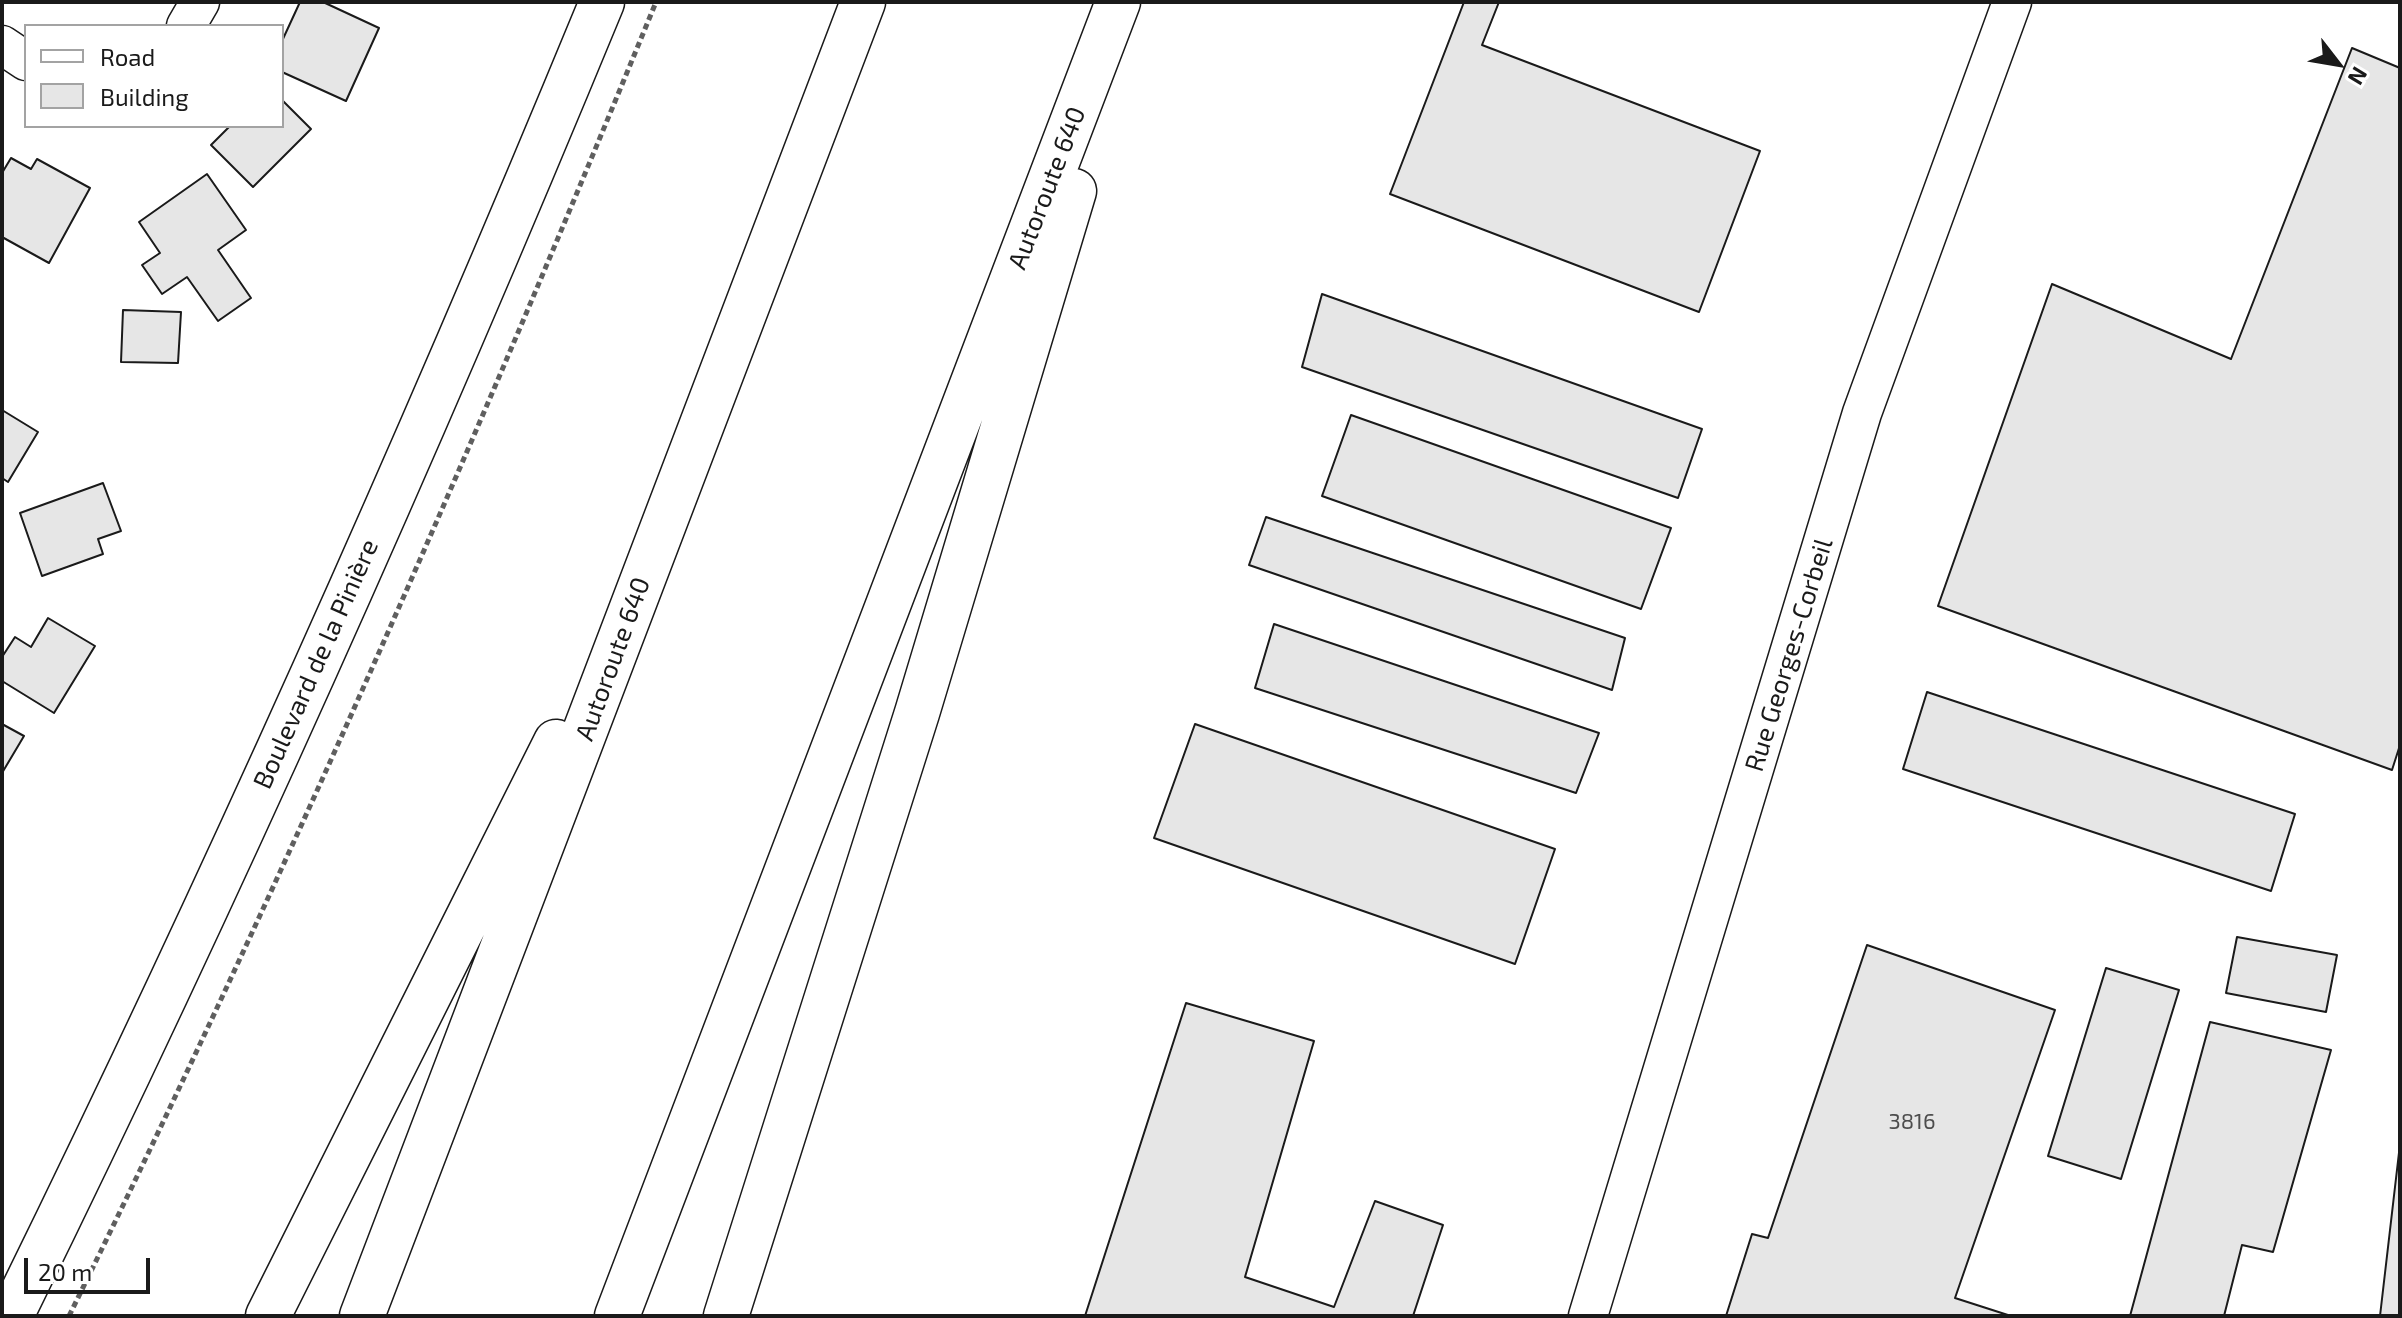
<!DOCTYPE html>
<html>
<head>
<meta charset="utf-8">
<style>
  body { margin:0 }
  #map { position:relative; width:2402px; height:1318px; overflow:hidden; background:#fff; font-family:"Exo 2",sans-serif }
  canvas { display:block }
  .frame { position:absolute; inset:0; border:4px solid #1a1a1a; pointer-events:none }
  .legend { position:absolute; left:24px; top:24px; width:260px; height:104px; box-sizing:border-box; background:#fff; border:2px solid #a3a3a3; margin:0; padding:10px 14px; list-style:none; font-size:24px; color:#1a1a1a }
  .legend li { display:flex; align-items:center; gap:16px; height:40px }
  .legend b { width:40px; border:2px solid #a3a3a3 }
  .north { position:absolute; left:2298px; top:24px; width:80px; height:80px; -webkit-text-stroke:6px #fff; paint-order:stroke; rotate:121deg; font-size:22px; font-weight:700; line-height:32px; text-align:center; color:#1a1a1a }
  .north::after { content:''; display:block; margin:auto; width:28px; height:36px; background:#1a1a1a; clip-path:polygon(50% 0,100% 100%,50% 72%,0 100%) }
  .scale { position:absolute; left:24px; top:1258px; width:126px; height:36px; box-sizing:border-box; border:4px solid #1a1a1a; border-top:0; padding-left:10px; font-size:24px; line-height:28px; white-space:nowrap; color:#1a1a1a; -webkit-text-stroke:6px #fff; paint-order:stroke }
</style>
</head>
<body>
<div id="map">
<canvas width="2402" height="1318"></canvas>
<div class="frame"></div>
<ul class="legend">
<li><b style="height:10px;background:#fff"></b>Road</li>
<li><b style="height:22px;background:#e6e6e6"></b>Building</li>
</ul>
<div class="north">N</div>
<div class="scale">20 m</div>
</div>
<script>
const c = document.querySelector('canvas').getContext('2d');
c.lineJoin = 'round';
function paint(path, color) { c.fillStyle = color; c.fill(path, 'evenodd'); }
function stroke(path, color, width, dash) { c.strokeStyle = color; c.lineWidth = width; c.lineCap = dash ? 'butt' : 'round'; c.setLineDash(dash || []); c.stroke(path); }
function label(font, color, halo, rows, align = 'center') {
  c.font = font + ' "Exo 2",sans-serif'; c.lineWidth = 6; c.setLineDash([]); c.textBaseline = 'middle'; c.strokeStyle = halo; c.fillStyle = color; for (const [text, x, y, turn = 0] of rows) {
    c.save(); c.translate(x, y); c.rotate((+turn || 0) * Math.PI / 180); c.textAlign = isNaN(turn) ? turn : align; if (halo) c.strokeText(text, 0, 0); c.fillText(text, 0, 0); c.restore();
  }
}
const building = new Path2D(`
  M300,2H323L379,28L346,101L282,72V41Z
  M1464,2H1499L1482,45L1760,151L1699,312L1390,194Z
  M2352,48L2400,68V745L2392,770L1938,606L2052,284L2231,359Z
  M282,100L311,129L253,187L211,145L230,126H282Z
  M11,158L31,169L37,159L90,188L49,263L2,237V173Z
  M207,174L246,230L218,250L251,298L218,321L187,277L162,294L142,265L160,253L139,222Z
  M1322,294L1702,429L1678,498L1302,367Z
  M123,310L181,312L178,363L121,362Z
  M2,410L38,432L8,482L2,478Z
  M1351,415L1671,528L1641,609L1322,496Z
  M103,483L121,531L98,539L103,554L42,576L20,513Z
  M1266,517L1625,638L1612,690L1249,565Z
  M48,618L95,646L54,713L2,681V657L15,637L31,647Z
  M1274,624L1599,733L1576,793L1255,688Z
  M1927,692L2295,814L2271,891L1903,769Z
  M2,724L24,736L2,773Z
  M1195,724L1555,849L1515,964L1154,838Z
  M2237,937L2337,955L2326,1012L2226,993Z
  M1867,945L2055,1010L1955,1298L2011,1316H1726L1752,1234L1768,1238Z
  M2106,968L2179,990L2121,1179L2048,1156Z
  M1186,1003L1314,1041L1245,1277L1334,1307L1375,1201L1443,1225L1413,1316H1085Z
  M2210,1022L2331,1050L2273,1252L2242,1245L2224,1316H2130Z
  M2400,1144V1316H2380Z`);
paint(building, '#e6e6e6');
stroke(building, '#1a1a1a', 2);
const minor = new Path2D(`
  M186,26L200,2
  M2,45L26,61
  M1588,1316L1862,413L2012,2`);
const tertiary = new Path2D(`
  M11,1316C223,885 419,446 602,2`);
const motorway = new Path2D(`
  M268,1316L556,742
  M362,1316L863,2
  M617,1316L1118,2
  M726,1316L917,713L1074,191`);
stroke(minor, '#1a1a1a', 41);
stroke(tertiary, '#1a1a1a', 47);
stroke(motorway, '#1a1a1a', 47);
stroke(new Path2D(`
  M69,1316C281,886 474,446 656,2`), '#5f5f5f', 5, [6, 4]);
stroke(minor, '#fff', 38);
stroke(tertiary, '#fff', 44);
stroke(motorway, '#fff', 44);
label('22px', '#4d4d4d', null, [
  ["3816",1912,1122]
]);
label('26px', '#1a1a1a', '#fff', [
  ["Autoroute 640",1047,188,-69],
  ["Rue Georges-Corbeil",1789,655,-73],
  ["Autoroute 640",613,659,-70],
  ["Boulevard de la Pinière",316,664,-66]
]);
</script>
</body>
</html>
